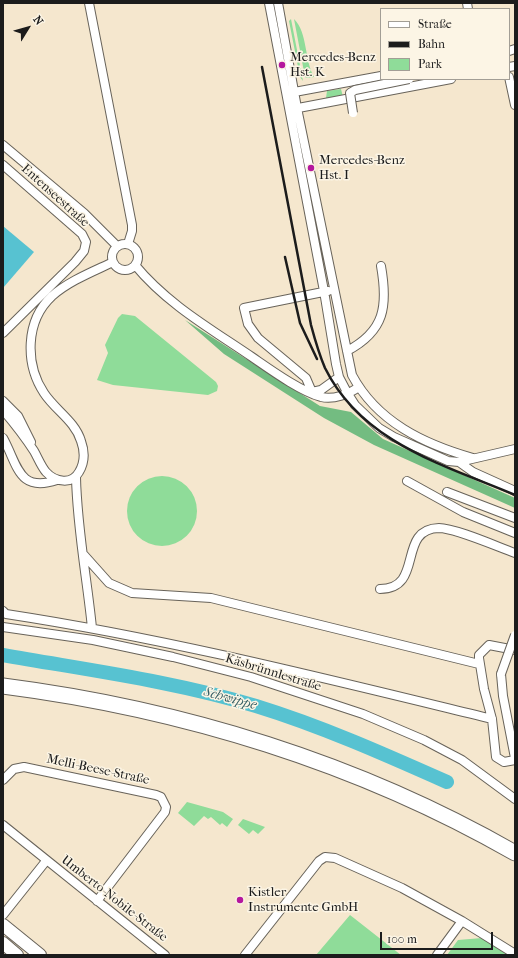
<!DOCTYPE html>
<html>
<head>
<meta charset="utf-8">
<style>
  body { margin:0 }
  #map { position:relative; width:518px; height:958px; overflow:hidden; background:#f5e7ce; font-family:"IM FELL French Canon",serif }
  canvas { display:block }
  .frame { position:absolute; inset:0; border:4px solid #1c1c1c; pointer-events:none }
  .legend { position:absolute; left:380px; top:8px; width:130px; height:72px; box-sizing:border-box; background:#fcf5e5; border:1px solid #a29e95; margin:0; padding:5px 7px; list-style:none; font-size:12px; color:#1c1c1c }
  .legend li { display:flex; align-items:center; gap:8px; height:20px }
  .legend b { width:20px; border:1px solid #a29e95 }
  .north { position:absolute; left:8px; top:8px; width:40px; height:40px; -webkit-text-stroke:3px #fcf5e5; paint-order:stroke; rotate:53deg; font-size:11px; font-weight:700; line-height:16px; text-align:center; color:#1c1c1c }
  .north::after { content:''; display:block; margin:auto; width:14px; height:18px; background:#1c1c1c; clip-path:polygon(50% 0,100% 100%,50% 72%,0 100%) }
  .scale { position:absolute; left:380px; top:932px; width:113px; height:18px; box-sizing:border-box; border:2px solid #1c1c1c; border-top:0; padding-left:5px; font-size:12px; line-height:14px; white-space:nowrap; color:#1c1c1c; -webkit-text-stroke:3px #fcf5e5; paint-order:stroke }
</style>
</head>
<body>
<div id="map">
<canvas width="518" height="958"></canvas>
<div class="frame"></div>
<ul class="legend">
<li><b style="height:5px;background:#fff"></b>Straße</li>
<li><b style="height:5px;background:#1c1c1c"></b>Bahn</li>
<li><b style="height:11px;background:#8fdc99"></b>Park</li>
</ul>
<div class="north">N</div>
<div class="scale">100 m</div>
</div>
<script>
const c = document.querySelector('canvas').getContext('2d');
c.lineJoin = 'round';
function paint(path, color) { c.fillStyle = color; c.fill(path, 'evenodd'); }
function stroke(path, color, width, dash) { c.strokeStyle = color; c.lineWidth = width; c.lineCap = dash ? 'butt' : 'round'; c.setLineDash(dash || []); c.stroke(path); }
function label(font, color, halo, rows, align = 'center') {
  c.font = font + ' "IM FELL French Canon",serif'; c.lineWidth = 3; c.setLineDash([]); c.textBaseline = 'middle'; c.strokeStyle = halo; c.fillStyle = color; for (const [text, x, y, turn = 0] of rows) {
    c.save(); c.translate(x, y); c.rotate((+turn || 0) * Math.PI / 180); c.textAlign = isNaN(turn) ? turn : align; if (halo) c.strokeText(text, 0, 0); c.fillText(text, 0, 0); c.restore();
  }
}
paint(new Path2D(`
  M291,19L303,81L300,77L289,21Z
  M294,19C308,33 304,60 314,77L307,78L305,77Z
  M341,89L343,97L329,99L326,98L327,91Z
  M122,314L135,316L216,382L218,386L217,391L208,395L113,385L97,380L108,353L105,345L118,318Z
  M127 511a35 35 0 1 1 70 0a35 35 0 1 1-70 0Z
  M187,802L223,812L233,819L227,827L222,823L220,825L211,817L208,819L204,816L194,826L178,813Z
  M243,819L265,827L258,834L253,830L249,834L238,825Z
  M350,915L401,955H316Z
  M482,938L508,955H447L458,940Z`), '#8fdc99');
paint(new Path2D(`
  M185,320L320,406L351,412L383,439L515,498V508L374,445L324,418L224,354Z`), '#73bc81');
paint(new Path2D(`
  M3,226L34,252L3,288Z`), '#57c2d1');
stroke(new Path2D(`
  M3,655C87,670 173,681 256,706C321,726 384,754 447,782`), '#57c2d1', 14);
const minor = new Path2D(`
  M89,3L132,225V231L128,244
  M269,3L324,291L336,364L339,377L348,394L355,405L379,428L394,437L448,461L459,462L515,449
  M278,3L297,108L352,375C377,422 424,444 473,458
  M467,3L468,9
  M509,51L515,49
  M509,67L515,66
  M509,77L515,105
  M289,93L381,76
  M293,109L451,79
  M3,145L84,213L117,246
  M3,165L82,234L86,242L84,251L75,262L3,333
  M112 257a13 13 0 1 1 26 0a13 13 0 1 1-26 0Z
  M135,265C167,304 211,329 252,357C271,370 300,391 321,397C334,400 349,394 359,387
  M328,291L244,308L248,324L258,338L306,378L312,392L321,390L339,377
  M347,351C385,331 388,306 381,266
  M3,401L18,416L31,442
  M3,410C14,423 25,437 34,451C38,458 41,466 46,472C55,482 72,485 79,472C85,462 85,452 81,441C75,421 55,410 44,393C25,364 25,321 52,296C69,281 92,272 113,262
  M3,438C18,465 18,493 57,480
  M459,462L473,472L515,491
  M76,477C77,528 87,578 92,628
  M407,481L463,512L515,533
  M447,492L515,518
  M84,555L109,583L132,593L211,598L479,664
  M380,589C425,589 396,529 439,528C455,528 498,547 515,553
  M3,611L6,614C170,639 331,680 492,719
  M3,627L93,640L173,657L251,677L363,714L424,740L462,760L515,799
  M515,650L489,645L479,655V658L484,689L492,719L496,757L504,762L515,760
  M501,674L503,696L515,758
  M3,780L14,769L24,767L156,795L161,797L166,807L165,812L97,901
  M3,825L165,955
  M3,915L46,861
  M462,921L515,954
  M245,955L319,861L325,857L335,858L402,888L462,921L437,955`);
const secondary = new Path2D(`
  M3,925L40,955
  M3,943L17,955`);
const motorway = new Path2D(`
  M3,686C182,709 358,763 515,853`);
stroke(minor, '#68635a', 10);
stroke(secondary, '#68635a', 14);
stroke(motorway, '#68635a', 17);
stroke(minor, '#fff', 8);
stroke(secondary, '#fff', 12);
stroke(motorway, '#fff', 15);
stroke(new Path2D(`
  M262,67L311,325C315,340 319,354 325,368C362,443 444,465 515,495
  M285,257L300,323L317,359`), '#1c1c1c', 2.5);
const minorBridge = new Path2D(`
  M353,113L350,93L355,90L409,79
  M501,674L515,635`);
stroke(minorBridge, '#68635a', 10, []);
stroke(minorBridge, '#fff', 8);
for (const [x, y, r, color] of [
  [282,65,4,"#b5179e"],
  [311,168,4,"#b5179e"],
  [240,900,4,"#b5179e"]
]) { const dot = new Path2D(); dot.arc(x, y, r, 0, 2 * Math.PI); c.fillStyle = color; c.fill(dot); stroke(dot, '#fcf5e5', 1.5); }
label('13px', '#1c1c1c', '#fcf5e5', [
  ["Mercedes-Benz",290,58],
  ["Hst. K",290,73],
  ["Mercedes-Benz",319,161],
  ["Hst. I",319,176],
  ["Kistler",248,893],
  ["Instrumente GmbH",248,908]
], 'left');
label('13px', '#1c1c1c', '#fcf5e5', [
  ["Entenseestraße",55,196,42],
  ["Käsbrünnlestraße",273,673,17],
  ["Melli-Beese-Straße",98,770,12],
  ["Umberto-Nobile-Straße",114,899,38]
]);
label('italic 14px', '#345e64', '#fcf5e5', [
  ["Schwippe",230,699,15]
]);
</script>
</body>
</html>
